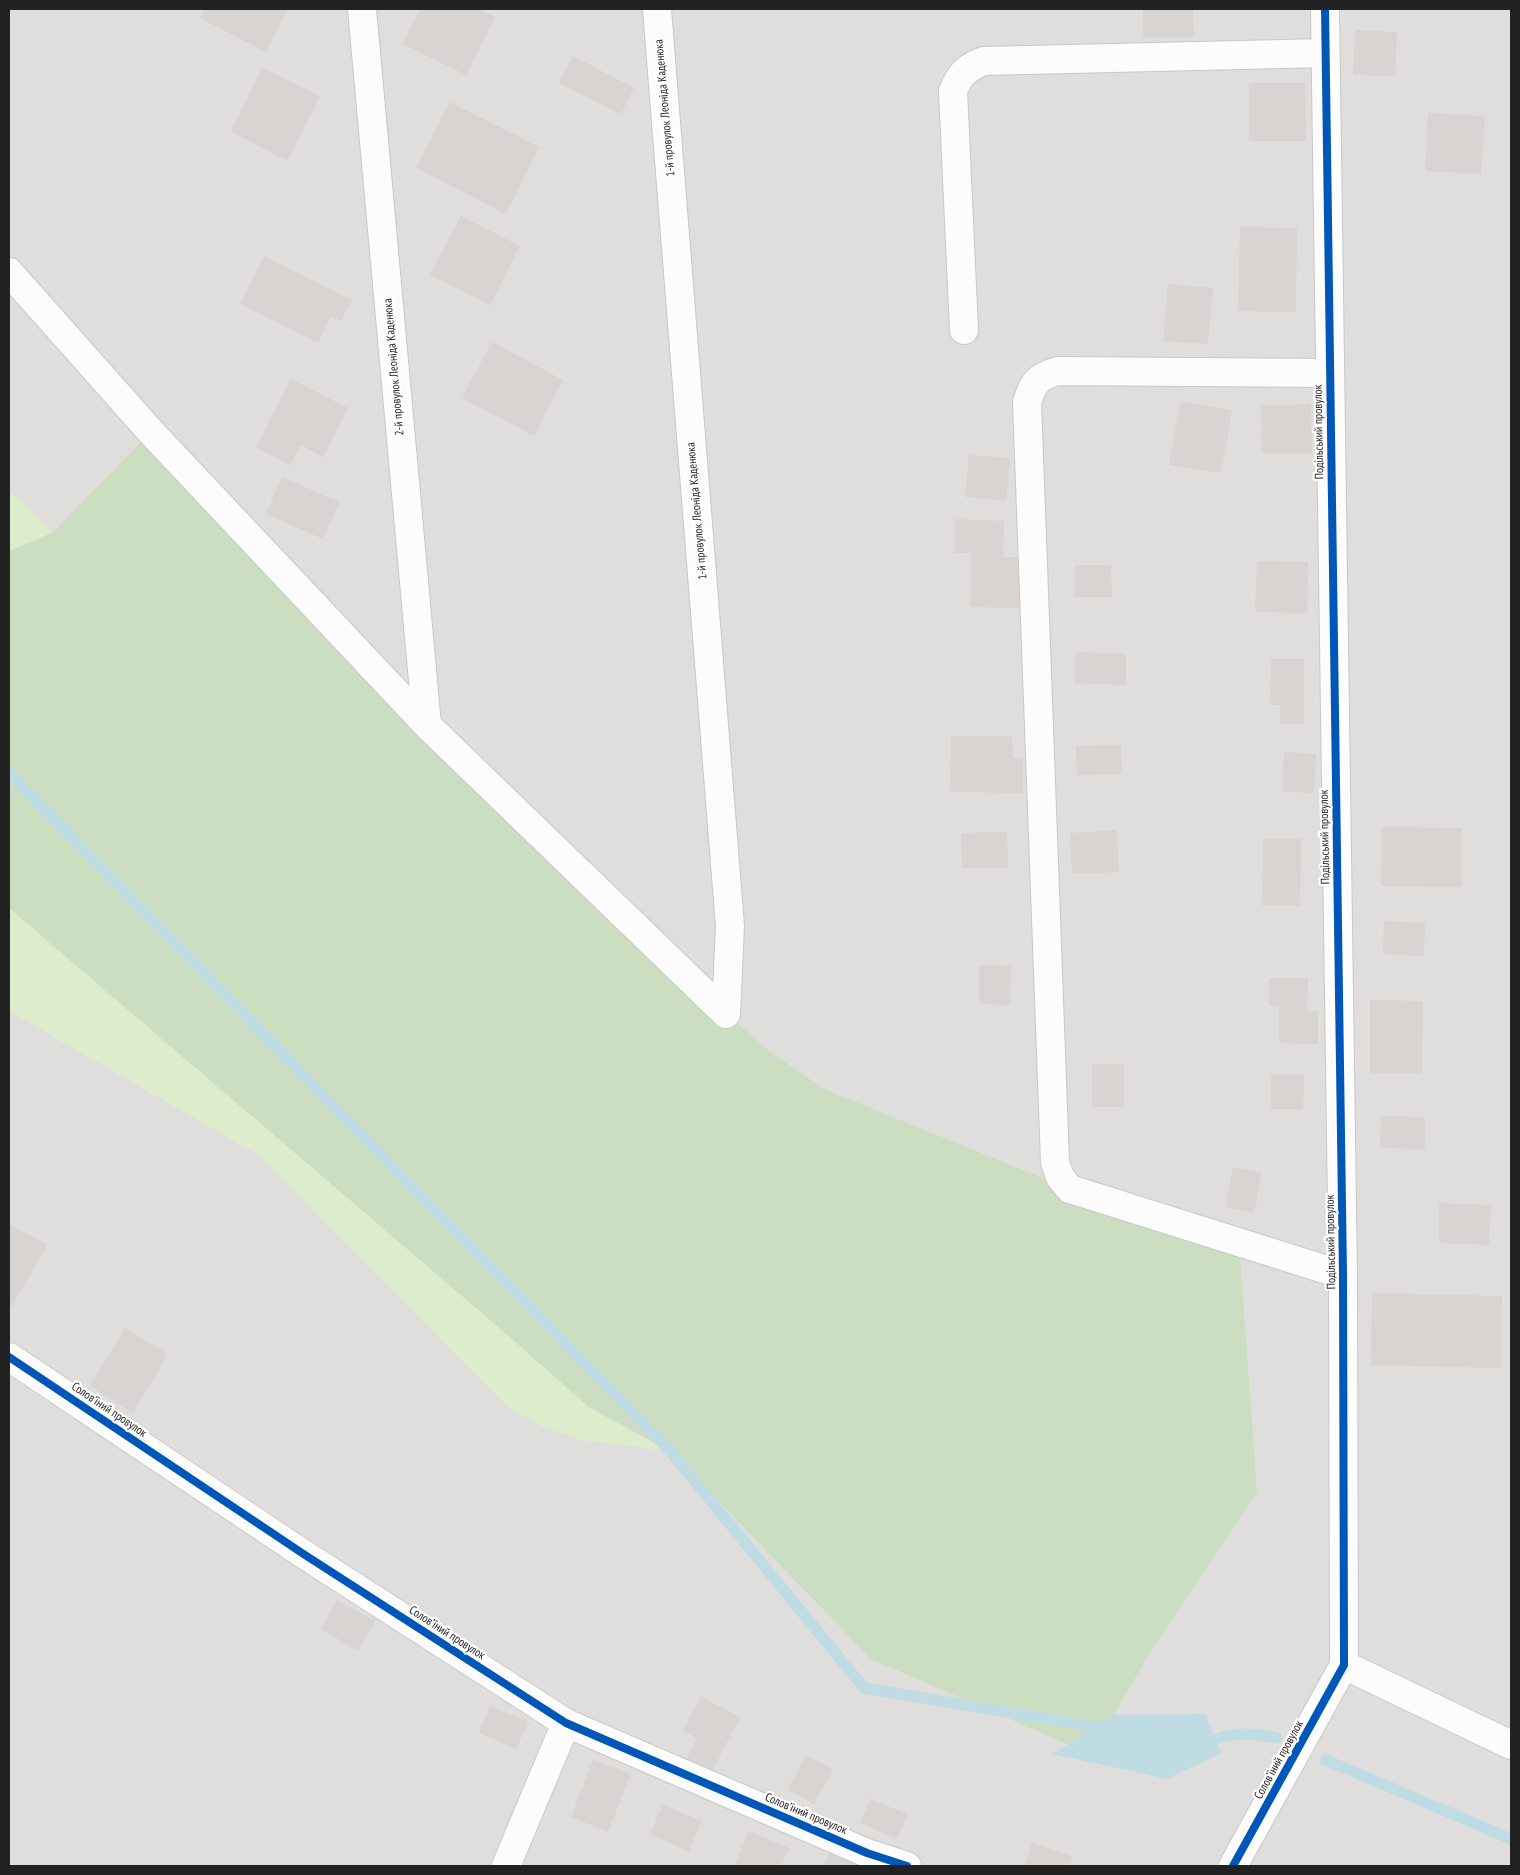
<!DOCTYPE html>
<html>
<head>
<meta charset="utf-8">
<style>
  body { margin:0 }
  #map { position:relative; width:1520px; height:1875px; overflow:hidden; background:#f0eeeb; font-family:"PT Sans Narrow",sans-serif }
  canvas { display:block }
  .frame { position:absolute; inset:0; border:10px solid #222; pointer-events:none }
</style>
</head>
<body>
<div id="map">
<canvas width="1520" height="1875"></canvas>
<div class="frame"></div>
</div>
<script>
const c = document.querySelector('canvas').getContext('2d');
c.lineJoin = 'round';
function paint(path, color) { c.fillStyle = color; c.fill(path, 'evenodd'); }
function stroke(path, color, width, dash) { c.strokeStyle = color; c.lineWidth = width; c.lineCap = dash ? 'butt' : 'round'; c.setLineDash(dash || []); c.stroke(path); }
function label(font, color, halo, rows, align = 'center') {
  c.font = font + ' "PT Sans Narrow",sans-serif'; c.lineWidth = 4.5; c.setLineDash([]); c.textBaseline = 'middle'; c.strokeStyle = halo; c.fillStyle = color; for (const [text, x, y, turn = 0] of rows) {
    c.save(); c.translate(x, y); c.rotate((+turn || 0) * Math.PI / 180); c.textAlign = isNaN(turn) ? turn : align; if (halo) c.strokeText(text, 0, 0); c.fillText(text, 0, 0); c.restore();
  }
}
paint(new Path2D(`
  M9,9H1511V1866H9Z`), '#dfdedc');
paint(new Path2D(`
  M9,490L52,533L9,551Z
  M9,908L504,1332L590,1408L670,1451L580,1440L542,1426L510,1409L258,1155L9,1011Z`), '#ddeccb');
paint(new Path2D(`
  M151,432L726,1014L773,1054L826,1090L1070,1189L1239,1243L1257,1492L1149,1654L1114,1715L1081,1750L871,1659L670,1451L590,1408L504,1332L9,908V551L52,533Z`), '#cbdec1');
paint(new Path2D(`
  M1205,1714L1221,1753L1167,1779L1053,1754L1114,1715Z`), '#bfdbe3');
stroke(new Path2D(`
  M9,773L670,1451L864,1688L1108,1729
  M1202,1743C1234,1733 1244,1731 1277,1738
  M1326,1760L1511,1839`), '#bfdbe3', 11);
paint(new Path2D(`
  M205,9H288L266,52L200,18Z
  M420,9H478L495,17L466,75L403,44Z
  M1143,9H1193L1194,37L1143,38Z
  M1355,30L1397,32L1395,76L1353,75Z
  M573,56L634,88L621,114L559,83Z
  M262,68L320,96L288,161L231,132Z
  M1249,83H1305L1306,141H1249Z
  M450,102L539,147L506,214L416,168Z
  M1428,113L1485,116L1481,174L1425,171Z
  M461,216L520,246L490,305L430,275Z
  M1240,227L1297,228L1296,312L1238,311Z
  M264,256L352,300L341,321L331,316L318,343L240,304Z
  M1168,284L1213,288L1208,344L1163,341Z
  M492,342L563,380L534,436L462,398Z
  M291,379L348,408L323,457L301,445L290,465L256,447Z
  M1180,401L1232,410L1221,473L1169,465Z
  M1311,404L1312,453L1262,454L1261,406Z
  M969,455L1010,458L1006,501L965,497Z
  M282,477L339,502L323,539L266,514Z
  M955,519L1004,521L1003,557H1023L1022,608L970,607L971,553H954Z
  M1257,561L1308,562L1307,613L1255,612Z
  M1075,565H1111L1112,597H1074Z
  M1075,652L1126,654V685L1074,683Z
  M1271,659H1304V724H1280V705H1270Z
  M951,736H1012L1013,758H1023V793L950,792Z
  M1121,745L1122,774L1077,775L1076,746Z
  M1284,752L1316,754L1314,793L1282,792Z
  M1382,827L1462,828L1461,887L1381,886Z
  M1117,830L1119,872L1072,874L1070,833Z
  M1007,832L1008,868H962L961,833Z
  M1263,838L1301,839L1300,906H1262Z
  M1384,921L1425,923L1424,956L1383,954Z
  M979,965L1011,966L1010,1005L979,1004Z
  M1269,978H1308L1307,1011H1318V1044L1279,1043V1006H1269Z
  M1370,1000L1423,1001L1422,1074H1370Z
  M1092,1064H1124V1107H1092Z
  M1271,1074L1304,1075L1303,1109H1271Z
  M1381,1116L1425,1117V1149L1380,1148Z
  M1233,1167L1262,1173L1254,1213L1225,1207Z
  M1439,1203L1491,1205L1489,1245L1439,1243Z
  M9,1224L47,1245L12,1306L9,1304Z
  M1372,1293L1502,1296L1501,1368L1371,1365Z
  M125,1328L168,1354L133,1413L90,1386Z
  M337,1600L375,1621L358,1651L321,1629Z
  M701,1697L740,1717L709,1777L684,1764L697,1738L683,1731Z
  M490,1706L528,1722L516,1749L479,1733Z
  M806,1755L833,1769L814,1804L788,1790Z
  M593,1760L631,1774L608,1832L571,1817Z
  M870,1799L907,1814L897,1839L860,1823Z
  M662,1805L702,1821L689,1851L650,1835Z
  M749,1831L789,1848L781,1866H734Z
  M1032,1843L1072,1856L1069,1866H1025Z
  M832,1845L874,1866H824Z`), '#d7d4d2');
const minor = new Path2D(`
  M362,9L427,725
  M657,9L730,926L726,1014
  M9,272L151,432L427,725L726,1014
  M964,330L953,91C960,74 967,67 984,61L1325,53
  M1329,373L1058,371C1038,376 1033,383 1027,402L1055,1162L1060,1177L1070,1189L1343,1275
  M9,1357L305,1555L566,1723L867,1853L907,1866
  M1344,1665L1511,1745
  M506,1866L566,1723
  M1233,1866L1344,1665L1343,1275L1325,9`);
stroke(minor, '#c9c8c7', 30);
stroke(minor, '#fdfcfc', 28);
stroke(new Path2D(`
  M9,1357L305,1555L566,1723L867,1853L907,1866
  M1233,1866L1344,1665L1343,1275L1325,9`), '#0057b8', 8);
label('12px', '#222', '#fff', [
  ["1-й провулок Леоніда Каденюка",665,108,-95],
  ["2-й провулок Леоніда Каденюка",394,367,-95],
  ["Подільський провулок",1319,432,-91],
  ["1-й провулок Леоніда Каденюка",697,511,-95],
  ["Подільський провулок",1325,837,-91],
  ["Подільський провулок",1331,1242,-91],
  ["Соловʼїний провулок",109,1410,34],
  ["Соловʼїний провулок",447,1633,33],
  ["Соловʼїний провулок",1279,1760,-61],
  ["Соловʼїний провулок",806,1814,23]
]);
</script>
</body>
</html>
